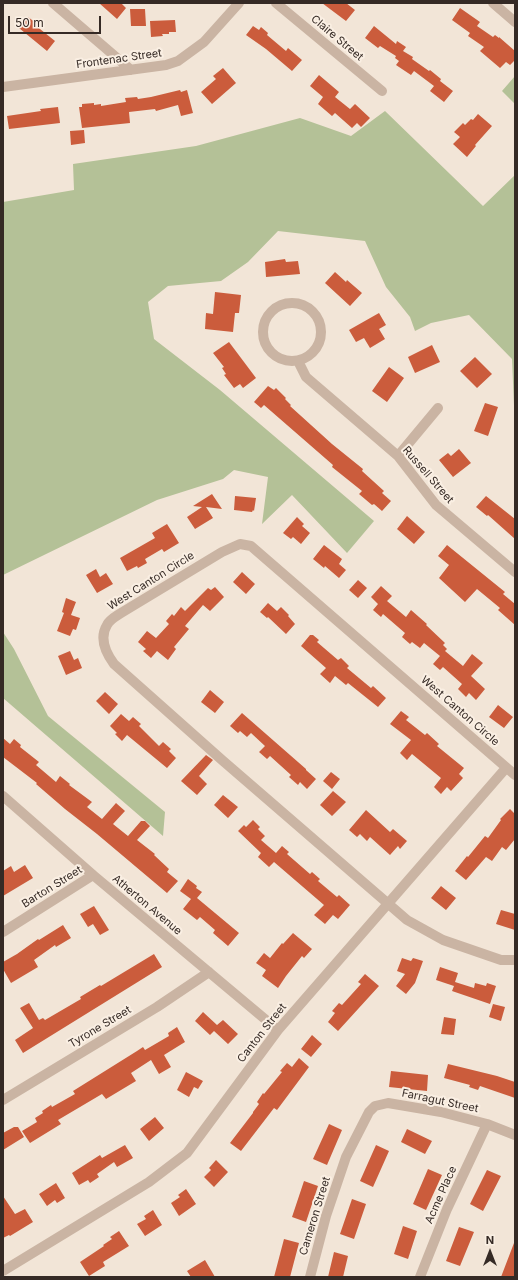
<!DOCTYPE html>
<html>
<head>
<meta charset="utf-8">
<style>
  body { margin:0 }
  #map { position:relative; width:518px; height:1280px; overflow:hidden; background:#f2e5d7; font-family:Inter,sans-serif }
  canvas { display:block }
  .frame { position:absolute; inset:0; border:4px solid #352a25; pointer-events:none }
  .north { position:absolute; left:470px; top:1232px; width:40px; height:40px; -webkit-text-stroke:3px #faefe3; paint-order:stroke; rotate:0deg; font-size:11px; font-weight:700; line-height:16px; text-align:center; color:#352a25 }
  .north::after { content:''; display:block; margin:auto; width:14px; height:18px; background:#352a25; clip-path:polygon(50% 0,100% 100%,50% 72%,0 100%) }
  .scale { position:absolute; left:8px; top:16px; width:93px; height:18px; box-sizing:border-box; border:2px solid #352a25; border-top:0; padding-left:5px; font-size:12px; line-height:14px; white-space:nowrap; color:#352a25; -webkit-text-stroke:3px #faefe3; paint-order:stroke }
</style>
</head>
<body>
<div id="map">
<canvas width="518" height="1280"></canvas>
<div class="frame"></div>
<div class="north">N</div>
<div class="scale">50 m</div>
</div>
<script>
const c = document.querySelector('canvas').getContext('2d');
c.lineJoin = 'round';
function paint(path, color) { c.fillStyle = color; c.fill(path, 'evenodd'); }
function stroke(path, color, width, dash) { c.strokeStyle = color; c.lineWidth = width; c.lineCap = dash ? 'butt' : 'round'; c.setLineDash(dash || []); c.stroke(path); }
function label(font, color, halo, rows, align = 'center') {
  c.font = font + ' Inter,sans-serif'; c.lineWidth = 4; c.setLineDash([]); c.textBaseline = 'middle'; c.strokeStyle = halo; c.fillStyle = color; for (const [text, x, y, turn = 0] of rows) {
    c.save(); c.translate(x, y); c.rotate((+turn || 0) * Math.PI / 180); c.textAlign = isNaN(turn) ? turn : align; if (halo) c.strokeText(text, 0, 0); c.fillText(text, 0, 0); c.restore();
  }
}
paint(new Path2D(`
  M515,76V104L502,91Z
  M385,111L483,206L515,175V429L512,359L469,315L431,323L415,331L410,317L386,287L365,241L278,231L248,262L221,281L168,286L148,302L154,339L220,390L374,521L347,553L292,495L262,524L268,477L234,470L223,479L157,500L3,575V202L74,190L73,164L196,146L300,118L351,136Z
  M3,632L14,649L48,716L165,812L163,836L3,698Z`), '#b4c197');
paint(new Path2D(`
  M99,3H121L126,8L117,19Z
  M322,3H346L355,10L346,21Z
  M460,8L480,22L477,26L493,37L495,35L499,38V37L515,51V60L510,65L506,62L500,68L480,51L484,47L468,36L470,33L452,20Z
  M130,9H145L146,26H131Z
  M28,17L36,23L35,25L55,41L47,51L19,28Z
  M175,20L176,32H169V34H162L163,36L151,37L150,21Z
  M253,26L259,30L261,27L268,33L267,35L286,51L288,48L302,60L292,71L266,49L246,35Z
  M374,26L396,44L397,41L406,47L403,51L413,57L412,59L429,71L430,70L441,79L440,81L453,91L444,102L430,91L434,86L414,71L411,75L396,65L399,61L395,58L396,56L380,46L378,48L365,38Z
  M223,68L236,83L212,104L201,92L216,79L213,76Z
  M319,75L339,92L335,97L350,109L355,104L370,118L361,127L357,123L352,128L335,113L332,116L318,104L323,97L310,86Z
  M180,90L181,92L187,90L193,113L181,116L178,105L156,111L155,109L129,112L130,123L82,128L79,107H82V104L94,103V105L101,104V106L126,102L125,98L137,97L138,99L151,97Z
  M58,107L60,123L9,129L7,116L41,111L40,109Z
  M478,114L492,126L475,145L476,146L467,157L453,144L460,137L454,132L463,123L465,125L471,119L473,120Z
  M84,130L85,143L71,145L70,131Z
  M285,259L286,262L298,261L300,274L266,277L265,262Z
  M335,272L346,282L347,280L362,293L350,306L325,283Z
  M215,292L241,295L239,313H235L233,332L205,329L206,313L213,314Z
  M379,313L386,325L379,329L385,339L370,348L364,338L356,342L349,330Z
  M229,342L256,378L243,388L240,384L234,388L224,375L226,374L222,368L224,367L213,353Z
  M432,345L440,362L415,373L408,357Z
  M475,357L492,374L477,388L460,371Z
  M389,367L404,378L387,402L372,391Z
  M268,386L274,390L276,388L286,398L285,399L291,405L290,406L332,444L363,469L362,471L384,491L382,493L391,501L382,511L374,504L372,505L359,494L362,491L332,467L333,465L264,405L261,408L254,402Z
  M485,403L498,407L488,436L474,431Z
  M459,449L471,463L453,477L439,460L448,453L451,456Z
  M212,494L222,509L206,507L213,518L195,529L187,517L202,507L193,506Z
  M235,496L256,498L254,511L253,510L252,512L234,510Z
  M486,496L515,519V539L488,515L487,516L476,507Z
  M407,516L425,532L414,544L397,529Z
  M297,517L304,524L302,526L310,533L301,544L293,537L291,539L283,533Z
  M167,524L179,543L164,552L162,549L145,559L147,563L138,568L137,566L127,571L120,558L155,538L152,533Z
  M324,545L342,559L339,564L346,570L339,578L325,566L324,568L313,559Z
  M447,545L505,592L503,594L515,604V625L498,610L500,608L477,589L465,602L439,578L449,565L438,556Z
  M96,569L100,577L106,573L113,584L97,593L86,575Z
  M242,572L255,584L246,594L233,582Z
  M358,580L367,588L358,598L349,590Z
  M381,586L392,596L387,601L406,617L411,610L427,624L426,625L445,643L443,645L447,649L445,651L463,666L472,654L483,663L471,676L485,689L476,700L469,693L466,697L458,689L462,684L443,667L440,670L433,664L440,656L424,643L420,648L412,642L410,644L402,637L405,633L383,614L381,617L373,610L378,604L371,597Z
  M215,587L224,597L210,611L203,605L185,626L189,629L174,647L176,649L168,660L157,651L151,658L143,651L146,649L138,642L147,631L156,638L169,624L166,621L172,614L174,616L181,607L185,611L208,588L211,590Z
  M66,598L76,602L71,615L80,618L76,630L73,629L70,636L57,631L64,613L62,612Z
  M268,603L277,611L281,607L289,615L288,616L295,624L286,634L268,617L267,618L260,612Z
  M310,635H313L319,640L317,642L338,660L341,658L349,666L347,668L371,688L373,686L386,698L378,707L348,683L346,685L335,676L330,683L320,674L326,668L301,646Z
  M70,651L74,660L78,658L82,668L66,675L58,656Z
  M210,690L224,702L215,713L201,702Z
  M105,692L118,704L109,714L96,701Z
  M498,705L513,717L504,728L489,717Z
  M401,711L409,717L406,720L425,735L427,733L439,744L437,746L464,768L459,774L463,778L451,791L447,787L441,794L434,787L441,778L412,754L407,760L400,753L411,740L390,724Z
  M242,713L306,769V770L316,779L307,789L300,782L298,785L289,777L291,775L270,756L267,759L259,752L265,746L251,733L247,737L240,731L238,733L230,726Z
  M121,714L129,721L133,717L141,724L139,726L159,746L163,742L171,749L169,751L176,758L167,768L127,735L122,741L115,734L117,733L110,726Z
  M3,738L10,744L14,739L21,745L20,747L39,762L36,765L56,782L60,776L70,784L69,785L92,802L87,807L102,819L116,803L125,811L113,824L128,836L141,821H145L150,826L137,840L155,854L154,855L169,869L167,872L178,881L167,893L97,834L65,809L36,784L37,783L3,757Z
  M206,755L213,760L199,776L207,784L197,795L181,781Z
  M331,772L340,779L332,789L323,781Z
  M333,791L346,802L332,816L320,805Z
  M223,795L238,807L228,818L214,805Z
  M510,809L515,814V839L506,850L502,847L492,861L486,857L466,880L455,871L467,856L468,857L485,836L488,838L501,820L500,819Z
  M366,810L390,832L393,829L407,841L400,849L398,846L390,855L370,837L367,841L360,834L357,837L349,830Z
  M253,820L260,827L258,829L265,836L261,840L276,853L282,846L289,852L287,854L310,874L312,872L320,879L318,881L337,897L339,895L350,905L338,919L333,915L325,924L314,915L324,905L274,862L269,867L258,857L261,853L238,831L244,825L246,827Z
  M25,865L33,878L3,896V871L11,866L14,872Z
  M188,879L197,886L196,888L202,892L197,898L239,933L228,946L213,933L215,930L200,917L197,920L183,909L191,899L180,891Z
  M441,886L456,898L446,910L431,898Z
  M94,906L109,930L100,935L93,924L88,927L80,914Z
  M501,910L515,914V930L496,924Z
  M63,925L71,938L56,947L55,945L34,960L38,967L11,983L3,969V962L17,954L38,939L39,940Z
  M293,933L312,949L304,958L302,956L286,976L278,988L262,976L266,970L256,963L264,953L270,958L282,943L283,944Z
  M154,954L162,967L23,1053L15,1040L33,1028L20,1008L29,1003L39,1020L43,1018L45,1020L81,999L80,997L100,985L101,986Z
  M402,958L411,961L413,958L423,961L415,983L406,994L396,986L405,974L397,971Z
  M440,967L458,973L455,982L474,988L475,983L486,986L487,983L496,986L490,1004L452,991L454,986L436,980Z
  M365,974L379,986L338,1031L328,1022L335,1013L332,1011L339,1003L342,1005L361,984L358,982Z
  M493,1004L505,1007L501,1021L489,1017Z
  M203,1012L217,1025L223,1020L238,1034L228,1044L214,1031L210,1035L195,1021Z
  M444,1017L456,1019L454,1035L441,1034Z
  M177,1027L185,1042L164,1055L171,1067L159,1074L151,1060L131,1073L136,1081L106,1099L102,1094L58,1120L61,1124L30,1143L22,1131L37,1122L35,1118L43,1113L42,1111L51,1105L52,1107L75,1094L73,1091L137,1051L143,1047L145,1050L169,1036L168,1033Z
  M312,1035L322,1044L311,1057L301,1049Z
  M299,1058L309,1067L277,1110L274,1108L241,1151L230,1143L253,1113V1112L259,1104L257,1102L263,1093L264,1094L282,1072L280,1071L287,1063L292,1067Z
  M448,1064L497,1076L515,1082V1098L480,1086L478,1090L469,1087L470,1085L444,1078Z
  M391,1071L428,1075L427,1091L389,1087Z
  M186,1072L203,1081L198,1089L194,1087L189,1097L177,1090Z
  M155,1117L164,1128L149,1141L140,1129Z
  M329,1124L342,1130L327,1165L313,1159Z
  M14,1127H18L24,1137L3,1150V1133Z
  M407,1129L432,1141L425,1154L401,1142Z
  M125,1145L133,1158L117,1167L114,1162L97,1174L99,1177L90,1183L88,1180L79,1185L72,1173L100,1155L102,1158Z
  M376,1145L389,1151L373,1187L360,1181Z
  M216,1160L228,1172L214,1187L204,1177L211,1170L209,1168Z
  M428,1169L442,1175L426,1210L413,1204Z
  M487,1170L501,1176L483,1211L470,1204Z
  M304,1181L318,1186L306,1222L292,1217Z
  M56,1183L65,1198L57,1203L55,1200L47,1206L39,1194Z
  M186,1189L196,1204L179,1216L171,1203L180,1197L178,1195Z
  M3,1196L15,1214L25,1209L33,1222L10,1236L9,1235L3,1238Z
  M352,1199L366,1204L354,1239L340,1234Z
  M153,1210L162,1225L145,1236L137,1224L146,1219L144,1216Z
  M403,1226L417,1231L408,1259L394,1254Z
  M459,1227L474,1232L460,1266L446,1261Z
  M119,1231L129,1246L103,1262L105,1266L89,1276L80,1262L104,1246L103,1245L112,1239L110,1237Z
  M284,1239L299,1243L290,1277H274Z
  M514,1243L515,1277H501Z
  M334,1252L348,1256L343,1277H328Z
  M205,1260L215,1277H191L187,1271Z`), '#cb5c3c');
stroke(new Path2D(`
  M53,3L131,70
  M276,3L382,91
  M493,3L515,22
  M3,87L166,65L178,61L204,42L239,3
  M263 332a29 29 0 1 1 58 0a29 29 0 1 1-58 0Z
  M298,361L306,377L398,456L436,505L515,572
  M398,456L438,408
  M515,775L251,546L240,544L222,552L121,613C117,616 110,619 107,625C99,638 106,653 114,664L222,760L407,920L443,940L501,960H515
  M3,796L93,875L278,1030
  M3,932L93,875
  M3,1100L157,1007L209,972
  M3,1271L149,1182L187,1153L278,1030L506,768
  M310,1277L326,1216L346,1157L369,1112L375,1106L388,1103L441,1112L487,1124L515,1135
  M420,1277L447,1209L487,1124`), '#cab4a3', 10);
label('11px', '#352a25', '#faefe3', [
  ["Claire Street",337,38,40],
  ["Frontenac Street",119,59,-8],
  ["Russell Street",428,475,49],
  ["West Canton Circle",151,581,-32],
  ["West Canton Circle",460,711,41],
  ["Barton Street",52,887,-32],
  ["Atherton Avenue",147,905,40],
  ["Tyrone Street",100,1027,-31],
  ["Canton Street",262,1033,-52],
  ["Farragut Street",440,1101,12],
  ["Acme Place",441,1195,-66],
  ["Cameron Street",315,1216,-73]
]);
</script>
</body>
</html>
